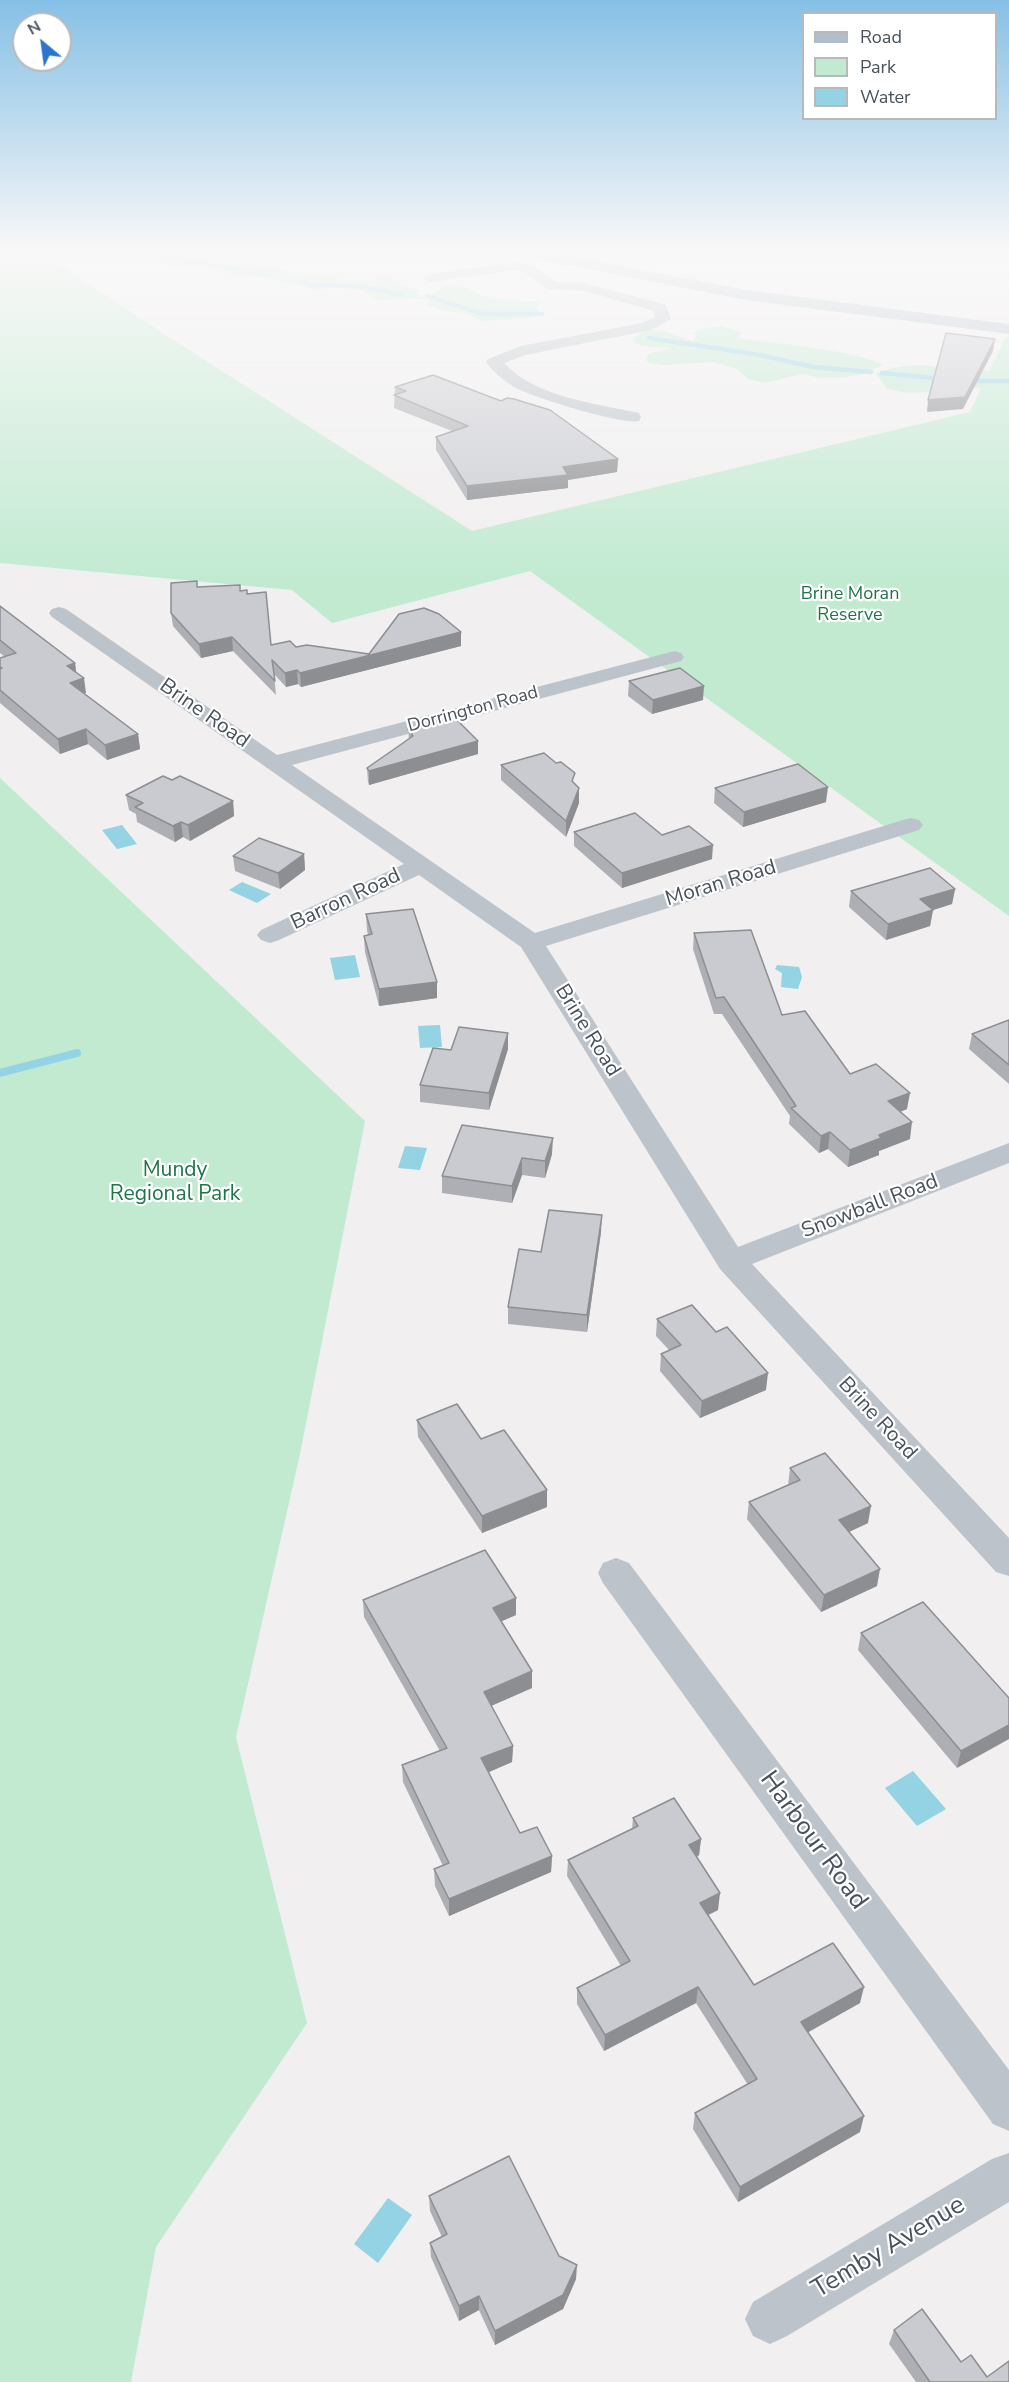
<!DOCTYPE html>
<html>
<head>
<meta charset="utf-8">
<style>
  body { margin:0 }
  #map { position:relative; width:1009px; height:2382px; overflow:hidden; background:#f1efef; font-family:"Nunito Sans",sans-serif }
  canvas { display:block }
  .legend { position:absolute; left:802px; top:12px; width:195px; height:108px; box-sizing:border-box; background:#fff; border:2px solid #b6babd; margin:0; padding:8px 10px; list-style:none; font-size:18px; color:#49525a }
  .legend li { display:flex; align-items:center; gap:12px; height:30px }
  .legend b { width:30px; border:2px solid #b6babd }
  .north { position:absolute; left:12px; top:12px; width:60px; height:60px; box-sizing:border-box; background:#fff; border:2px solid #b6babd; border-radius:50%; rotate:331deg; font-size:16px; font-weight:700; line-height:24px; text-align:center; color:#49525a }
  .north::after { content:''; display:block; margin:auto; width:21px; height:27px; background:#2c74ce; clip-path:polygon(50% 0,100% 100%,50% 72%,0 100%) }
</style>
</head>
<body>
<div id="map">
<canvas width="1009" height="2382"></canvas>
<ul class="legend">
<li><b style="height:8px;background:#b1becb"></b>Road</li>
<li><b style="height:16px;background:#c1ead1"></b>Park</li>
<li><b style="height:16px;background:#93d3e3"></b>Water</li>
</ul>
<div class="north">N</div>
</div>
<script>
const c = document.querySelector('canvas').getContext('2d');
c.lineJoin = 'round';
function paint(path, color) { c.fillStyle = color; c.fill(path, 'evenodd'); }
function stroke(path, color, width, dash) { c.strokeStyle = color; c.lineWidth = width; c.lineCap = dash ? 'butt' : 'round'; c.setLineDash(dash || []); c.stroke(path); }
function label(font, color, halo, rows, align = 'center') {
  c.font = font + ' "Nunito Sans",sans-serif'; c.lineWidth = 4.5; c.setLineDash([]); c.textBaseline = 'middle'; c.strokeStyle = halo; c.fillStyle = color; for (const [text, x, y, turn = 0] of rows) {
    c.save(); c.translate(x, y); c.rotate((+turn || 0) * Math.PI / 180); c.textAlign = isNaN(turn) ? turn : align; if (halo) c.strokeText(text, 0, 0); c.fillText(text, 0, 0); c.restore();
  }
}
paint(new Path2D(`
  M0,250H38L169,337L472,531L970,412L981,388C948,384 918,400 886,388L876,373C888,367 929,361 939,369L989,371L1006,337H1009V916L530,571L332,623L292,590L0,563Z
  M112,250H163L166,255C187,250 220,244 239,255L236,260L283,268L300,276L365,281L390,277L397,280L402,286L420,290L418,294L426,299L377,300L365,292L347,286L317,290L268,278L221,273L213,268L174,269L159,261L121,259L110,253Z
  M453,284C471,285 471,293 483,296C502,300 519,301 537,301L539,304L536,307L541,313L528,318L482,321L465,313L444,311L426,305C435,291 435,288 453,284Z
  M722,326L741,332L739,338C770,343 861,351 883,365L863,374L846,377L820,378L802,374L765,383L748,379L737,369L713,362L663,365L650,363L645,360L649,354L670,348L643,346L635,343L633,338C656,321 672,336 693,341L696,336L694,333L699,330Z
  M0,778L365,1121L300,1454L236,1737L307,2023L156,2247L131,2382H0Z`), '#c1ead1');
paint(new Path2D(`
  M122,825L137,844L117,849L102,830Z
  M242,882L271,894L257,903L229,890Z
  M355,955L360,977L335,980L330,958Z
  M777,965L799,967L802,977L798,989L781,987L782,973L775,969Z
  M440,1025L442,1047L420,1048L418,1026Z
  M405,1146L427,1148L420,1170L398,1168Z
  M913,1771L946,1809L917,1826L885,1788Z
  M388,2198L412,2215L378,2263L354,2244Z`), '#93d3e3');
stroke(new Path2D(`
  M97,250L241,269L264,275
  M299,281L311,284L364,287L402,295
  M427,296L483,314H542
  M649,338L760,355L813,367L871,372
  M882,373L944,379
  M966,381H1009`), '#93d3e3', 4.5);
stroke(new Path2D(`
  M0,1073L77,1053`), '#93d3e3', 8);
paint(new Path2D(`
  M516,262L534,266L556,282L585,283L666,305L671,319L651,330L525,355L504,363C537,398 595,403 639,413L641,417L639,421C622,425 531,397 514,387C503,380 493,372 486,362L488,359L521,346L642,323L655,317L654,311L584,291L547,289L524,272L516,270L430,282L423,278L430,274Z
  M59,607L66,609L277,755L667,653L674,651L681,653L684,657L681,661L292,765L535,933L903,820L911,818L919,820L923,825L919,830L546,946L738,1247L1009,1143V1163L752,1264L1009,1538V1576L996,1572L720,1269L521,947L419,875L279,940L270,943L261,940L257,935L261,930L404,864L52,617L49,613L52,609Z
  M616,1558L629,1563L1009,2070V2131L993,2124L603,1583L598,1573L603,1563Z
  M1009,2153V2202L787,2336L770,2344L753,2336L745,2319L753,2302L992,2159Z`), '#bcc3ca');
paint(new Path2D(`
  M508,250H540L746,290L1009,324V334L746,300L516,255Z`), '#b1becb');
paint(new Path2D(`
  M395,387L618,459L617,472L568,480V488L467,500L436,450V437L452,431L394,408Z
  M198,587L240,591L247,594L271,645L369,654L461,632V646L301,687L298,684L286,687L274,674L276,695L233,651L201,658L173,626L171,613Z
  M0,606L75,663L76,672L86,693H84L138,734L140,749L107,760L88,744L60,754L0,703V658L5,657L0,653Z
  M629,681L703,700L652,714L628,696Z
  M408,729L478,741V754L369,785L368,782L367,768L409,739Z
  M501,765L574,784L579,803L566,837L501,780Z
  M172,780L233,801L234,816L190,841L183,837L175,842L137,822L136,814L129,810L126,795Z
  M715,788L826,802L743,827L714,803Z
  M574,832L662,835L712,859L622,888L574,846Z
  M304,854L305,870L280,889L235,871L233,856Z
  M955,889L952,904L933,910L930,926L886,940L849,907L851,891Z
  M366,914L437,998L379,1006L365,952L364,936L368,935L367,930Z
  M694,933L782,1015L850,1074L907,1109L900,1112L910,1139L879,1151V1155L848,1167L828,1149L819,1153L789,1124L790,1116L722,1014H714L693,949Z
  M1009,1020V1084L969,1049L972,1034Z
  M508,1049L489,1110L420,1102V1085L451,1050Z
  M462,1125L552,1154L545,1178L522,1175L512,1203L442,1193V1176Z
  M601,1232L587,1332L508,1324V1307L541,1252Z
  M657,1319L766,1390L700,1418L660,1371L661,1354L669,1350L656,1336Z
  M417,1420L481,1439L547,1490V1507L482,1533L418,1437Z
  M790,1468L868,1523L849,1532L877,1586L821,1612L747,1519L749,1502L788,1486Z
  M516,1598V1615L501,1621L532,1671V1688L491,1706L513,1746L512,1762L489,1772L520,1833L552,1856L551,1872L449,1916L435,1886L434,1869L443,1866L403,1782L402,1765L440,1751L364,1617L363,1600Z
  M861,1633L1009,1698L957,1768L858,1650Z
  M633,1818L701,1839L699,1855L697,1857L718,1910L708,1915L754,1985L860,2003L808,2032L860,2132L738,2202L693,2129L695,2113L748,2085L696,2003L604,2051L577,2004V1988L621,1966L567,1876L568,1860L632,1829Z
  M429,2196L559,2256L576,2279L563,2309L495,2345L479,2310L459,2321L431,2257L430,2243L442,2237L430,2211Z
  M894,2330L961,2362L987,2377L1009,2382H916L889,2344Z`), '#adafb4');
paint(new Path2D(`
  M995,339L993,351L963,409L927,412L928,400Z
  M618,459L617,472L568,480V488L467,500V486L563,467Z
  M461,632V646L301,687L300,673Z
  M232,637L233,651L201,658L199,644Z
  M75,663L77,678L67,666Z
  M297,670L298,684L286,687L285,673Z
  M84,678L86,693L72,697L70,683Z
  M704,686L703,700L652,714L653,700Z
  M86,729L88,744L60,754L58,739Z
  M138,734L140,749L107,760L105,745Z
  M478,741V754L369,785V771Z
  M828,787L826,802L743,827L744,812Z
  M579,788V803L566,837V821Z
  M233,801L234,816L190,841L188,825Z
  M181,822L183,837L175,842L173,826Z
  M713,845L712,859L622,888V873Z
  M304,854L305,870L280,889L278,873Z
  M955,889L952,904L933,910L930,926L886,940L888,924L920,899Z
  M437,982V998L379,1006V989Z
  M508,1033V1049L489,1110V1093Z
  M910,1093L907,1109L885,1118L888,1101Z
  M912,1122L910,1139L879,1151V1155L848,1167L850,1150L879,1135Z
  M830,1132L828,1149L819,1153L821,1136Z
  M553,1138L552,1154L545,1178V1161Z
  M522,1158V1175L512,1203V1186Z
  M602,1215L601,1232L587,1332V1315Z
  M768,1373L766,1390L700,1418L702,1401Z
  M547,1490V1507L482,1533V1516Z
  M871,1506L868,1523L836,1538L839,1520Z
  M880,1569L877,1586L821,1612L824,1595Z
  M516,1598V1615L493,1625V1608Z
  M532,1671V1688L484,1709V1692Z
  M1009,1725V1739L957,1768L961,1751Z
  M513,1746L512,1762L482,1775L481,1758Z
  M701,1839L699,1855L687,1861L689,1845Z
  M552,1856L551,1872L449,1916V1899Z
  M720,1893L718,1910L698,1920L700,1903Z
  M698,1987L696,2003L604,2051L605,2035Z
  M864,1987L860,2003L798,2038L801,2022Z
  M864,2116L860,2132L738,2202L740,2187Z
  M577,2265L576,2279L563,2309L495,2345V2331Z
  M479,2296V2310L459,2321V2306Z`), '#8d8e92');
const building = new Path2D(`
  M946,333L995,339L965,397L928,400Z
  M433,375L501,401L507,398L514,399L550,410L618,459L563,467L568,475L467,486L436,437L468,426L394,395L406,391L395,387Z
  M197,581V587L240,585V591L247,590V594L266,592L271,645L290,641L296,647L307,645L369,654L399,614L424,608L439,614L461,632L300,673L297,670L285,673L272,660L275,681L232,637L199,644L171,613V583Z
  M0,606L75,663L67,666L84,678L70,683L138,734L105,745L86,729L58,739L0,690V669L2,668L0,667V658L16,653L0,640Z
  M680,668L704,686L653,700L629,681Z
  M454,717L478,741L369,771L367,768L413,736L408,729Z
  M544,753L556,763L561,762L575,773L572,781L579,788L566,821L501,765Z
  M798,764L828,787L744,812L715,788Z
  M163,776L172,780L180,776L233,801L188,825L181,822L173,826L135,807L143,803L126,795Z
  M635,813L662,835L689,826L713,845L622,873L574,832Z
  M259,838L304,854L278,873L233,856Z
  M930,868L955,889L920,899L933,910L888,924L851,891Z
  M413,909L437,982L379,989L364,936L372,934L366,914Z
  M751,930L782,1015L805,1011L850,1074L876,1064L910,1093L888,1101L912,1122L879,1135L881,1138L850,1150L830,1132L821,1136L791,1108L796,1106L724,997L716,998L694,933Z
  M1009,1020V1065L972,1034Z
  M459,1027L508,1033L489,1093L420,1085L433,1048L451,1050Z
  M462,1125L553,1138L545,1161L522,1158L512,1186L442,1176Z
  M549,1210L602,1215L587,1315L508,1307L519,1249L541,1252Z
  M692,1305L716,1332L727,1327L768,1373L702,1401L661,1354L681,1345L657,1319Z
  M457,1404L481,1439L504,1430L547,1490L482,1516L417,1420Z
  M825,1453L871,1506L839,1520L880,1569L824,1595L749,1502L800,1480L790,1468Z
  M485,1550L516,1598L493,1608L532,1671L484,1692L513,1746L481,1758L520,1833L537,1827L552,1856L449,1899L434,1869L449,1863L402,1765L447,1748L363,1600Z
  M923,1602L1009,1698V1725L961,1751L861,1633Z
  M674,1798L701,1839L689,1845L720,1893L700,1903L754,1985L833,1943L864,1987L801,2022L864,2116L740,2187L695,2113L757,2079L698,1987L605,2035L577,1988L630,1961L568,1860L638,1826L633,1818Z
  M509,2156L559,2256L577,2265L563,2295L495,2331L479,2296L459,2306L430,2243L447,2234L429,2196Z
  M922,2309L961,2362L971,2355L987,2377L1009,2361V2382H930L894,2330Z`);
paint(building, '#c9cbd1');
stroke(building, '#8d8e92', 1.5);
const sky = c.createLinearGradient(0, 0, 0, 584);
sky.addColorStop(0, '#86c0e6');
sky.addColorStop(0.43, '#f9f8f8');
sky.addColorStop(1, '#f9f8f800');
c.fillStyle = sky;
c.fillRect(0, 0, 1009, 584);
label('18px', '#207449', '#fff', [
  ["Brine Moran",850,595],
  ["Reserve",850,616]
]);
label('18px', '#49525a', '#fff', [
  ["Dorrington Road",473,710,-15]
]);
label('21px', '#49525a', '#fff', [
  ["Brine Road",204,714,35],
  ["Moran Road",721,884,-17],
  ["Barron Road",346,900,-25],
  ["Brine Road",587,1031,58],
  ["Snowball Road",870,1207,-21],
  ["Brine Road",877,1419,47]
]);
label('21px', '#207449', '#fff', [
  ["Mundy",175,1171],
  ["Regional Park",175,1195]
]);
label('26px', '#49525a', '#fff', [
  ["Harbour Road",813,1841,54],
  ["Temby Avenue",889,2248,-31]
]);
</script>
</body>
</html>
